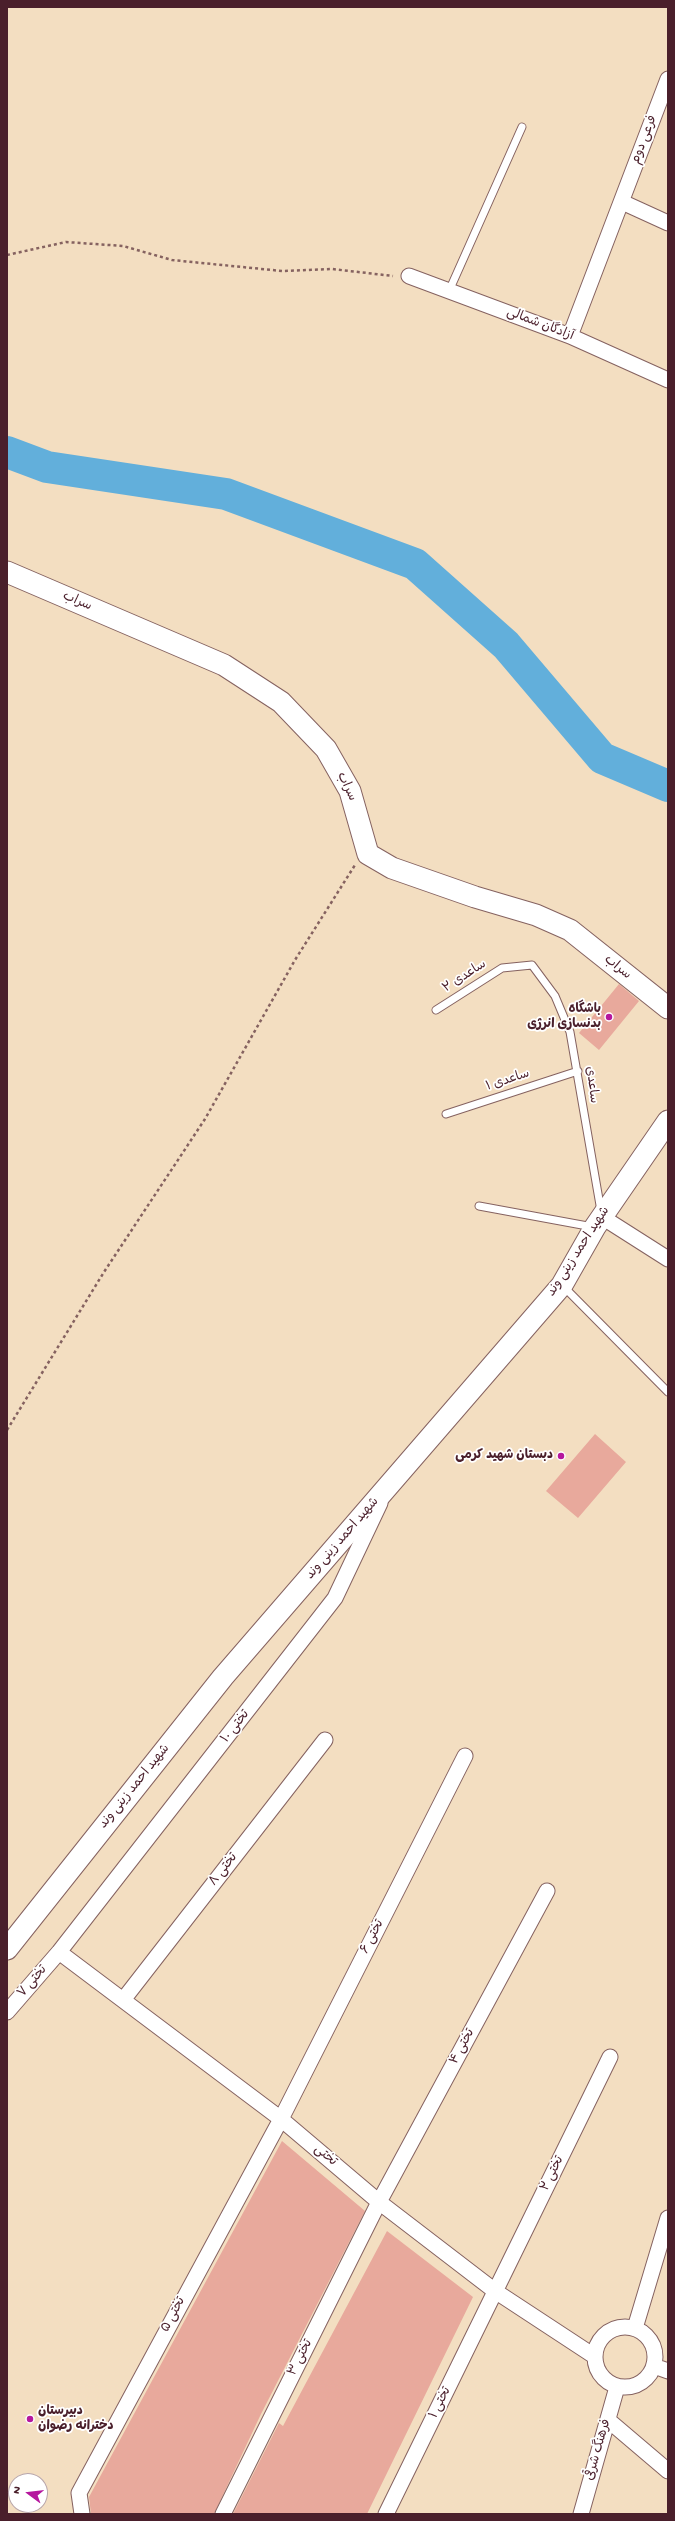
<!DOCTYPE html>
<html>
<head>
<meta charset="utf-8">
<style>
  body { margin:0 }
  #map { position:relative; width:675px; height:2521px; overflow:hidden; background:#f3dec1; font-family:"Gochi Hand",sans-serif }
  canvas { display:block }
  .frame { position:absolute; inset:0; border:8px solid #4a1f2b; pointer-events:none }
  .north { position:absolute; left:8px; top:2473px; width:40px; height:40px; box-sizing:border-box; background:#fff; border:1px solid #b7a5aa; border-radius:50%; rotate:285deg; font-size:11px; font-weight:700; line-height:16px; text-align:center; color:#4a1f2b }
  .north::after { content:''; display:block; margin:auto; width:14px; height:18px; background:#b5179e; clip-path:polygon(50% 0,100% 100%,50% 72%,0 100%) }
</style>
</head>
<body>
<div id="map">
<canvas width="675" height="2521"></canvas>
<div class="frame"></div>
<div class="north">N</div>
</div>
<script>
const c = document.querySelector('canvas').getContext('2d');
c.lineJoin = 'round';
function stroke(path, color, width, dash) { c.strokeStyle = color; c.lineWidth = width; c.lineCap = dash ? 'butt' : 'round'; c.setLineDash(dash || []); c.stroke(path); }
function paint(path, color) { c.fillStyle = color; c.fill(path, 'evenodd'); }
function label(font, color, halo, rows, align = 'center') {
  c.font = font + ' "Gochi Hand","Playpen Sans Arabic",sans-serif'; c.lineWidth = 3.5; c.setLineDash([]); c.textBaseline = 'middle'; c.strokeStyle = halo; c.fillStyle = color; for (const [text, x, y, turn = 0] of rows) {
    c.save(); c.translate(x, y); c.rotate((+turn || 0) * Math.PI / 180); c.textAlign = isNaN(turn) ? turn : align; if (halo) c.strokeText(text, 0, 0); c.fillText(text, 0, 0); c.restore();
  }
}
stroke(new Path2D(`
  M7,452L47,467L226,494L415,564L506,645L602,758L668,786`), '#62afdb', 32);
paint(new Path2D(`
  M619,984L639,1001L599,1050L579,1033Z
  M595,1434L626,1462L578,1518L546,1491Z
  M282,2141L365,2211L261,2414L214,2514H91L89,2497Z
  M387,2231L473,2297L367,2514H233L279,2423L283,2426Z`), '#e8a99c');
const lane = new Path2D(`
  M449,291L522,127
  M436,1010L502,968L532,965L555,996L570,1032L601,1211
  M446,1114L578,1071
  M479,1206L593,1227
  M563,1286L668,1392`);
const street = new Path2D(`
  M622,202L668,223
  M409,276L570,336L668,380
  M570,336L668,79
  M602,1217L668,1259
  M59,1952L281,2119L379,2202L495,2291L594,2356
  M123,2000L325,1740
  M7,2012L59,1952L335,1598L380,1503
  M595 2357a30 30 0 1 1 60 0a30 30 0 1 1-60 0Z
  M635,2328L668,2218
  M654,2366L668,2371
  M608,2420L668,2471
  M82,2514L79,2493L281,2119L465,1756
  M223,2514L379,2202L547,1891
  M386,2514L610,2057
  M581,2514L617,2387`);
const secondary = new Path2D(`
  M7,572L224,665L281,702L326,749L350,791L368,854L392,868L475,897L536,915L570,930L668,1008
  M7,1949L223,1677L562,1285L595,1227L668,1121`);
stroke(lane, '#856260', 9);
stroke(street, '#856260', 17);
stroke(secondary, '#856260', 23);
stroke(new Path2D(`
  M7,255L66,242L123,246L172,260L282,271L332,269L393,276
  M7,1430L104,1272L205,1119L295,960L355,865`), '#856260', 2.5, [3, 3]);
stroke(lane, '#fff', 7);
stroke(street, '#fff', 15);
stroke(secondary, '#fff', 21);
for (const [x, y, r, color] of [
  [609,1017,4,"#b5179e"],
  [561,1456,4,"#b5179e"],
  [30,2419,4,"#b5179e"]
]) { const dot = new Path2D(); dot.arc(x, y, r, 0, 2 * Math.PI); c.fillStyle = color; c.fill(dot); stroke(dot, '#fff', 1.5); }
label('13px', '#4a1f2b', '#fff', [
  ["فرعی دوم",645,140,-69],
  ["آزادگان شمالی",540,325,21],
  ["سراب",77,602,23],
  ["سراب",346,787,65],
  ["سراب",617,968,38],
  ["ساعدی ۲",465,977,-33],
  ["ساعدی ۱",508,1081,-18],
  ["ساعدی",591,1085,83],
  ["شهید احمد زینی وند",579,1252,-57],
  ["شهید احمد زینی وند",343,1539,-49],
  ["تختی ۱۰",236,1727,-52],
  ["شهید احمد زینی وند",135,1787,-51],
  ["تختی ۸",224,1870,-52],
  ["تختی ۶",373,1937,-63],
  ["تختی ۷",33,1982,-49],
  ["تختی ۴",463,2047,-62],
  ["تختی",325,2156,40],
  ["تختی ۲",553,2174,-64],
  ["تختی ۵",174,2315,-62],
  ["تختی ۳",301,2358,-63],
  ["تختی ۱",441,2403,-64],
  ["فرهنگ شرقی",599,2450,-74]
]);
label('bold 13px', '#4a1f2b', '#fff', [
  ["باشگاه",601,1010],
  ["بدنسازی انرژی",601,1025],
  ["دبستان شهید کرمی",553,1456],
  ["دبیرستان",38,2412,"left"],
  ["دخترانه رضوان",38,2427,"left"]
], 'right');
</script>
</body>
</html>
